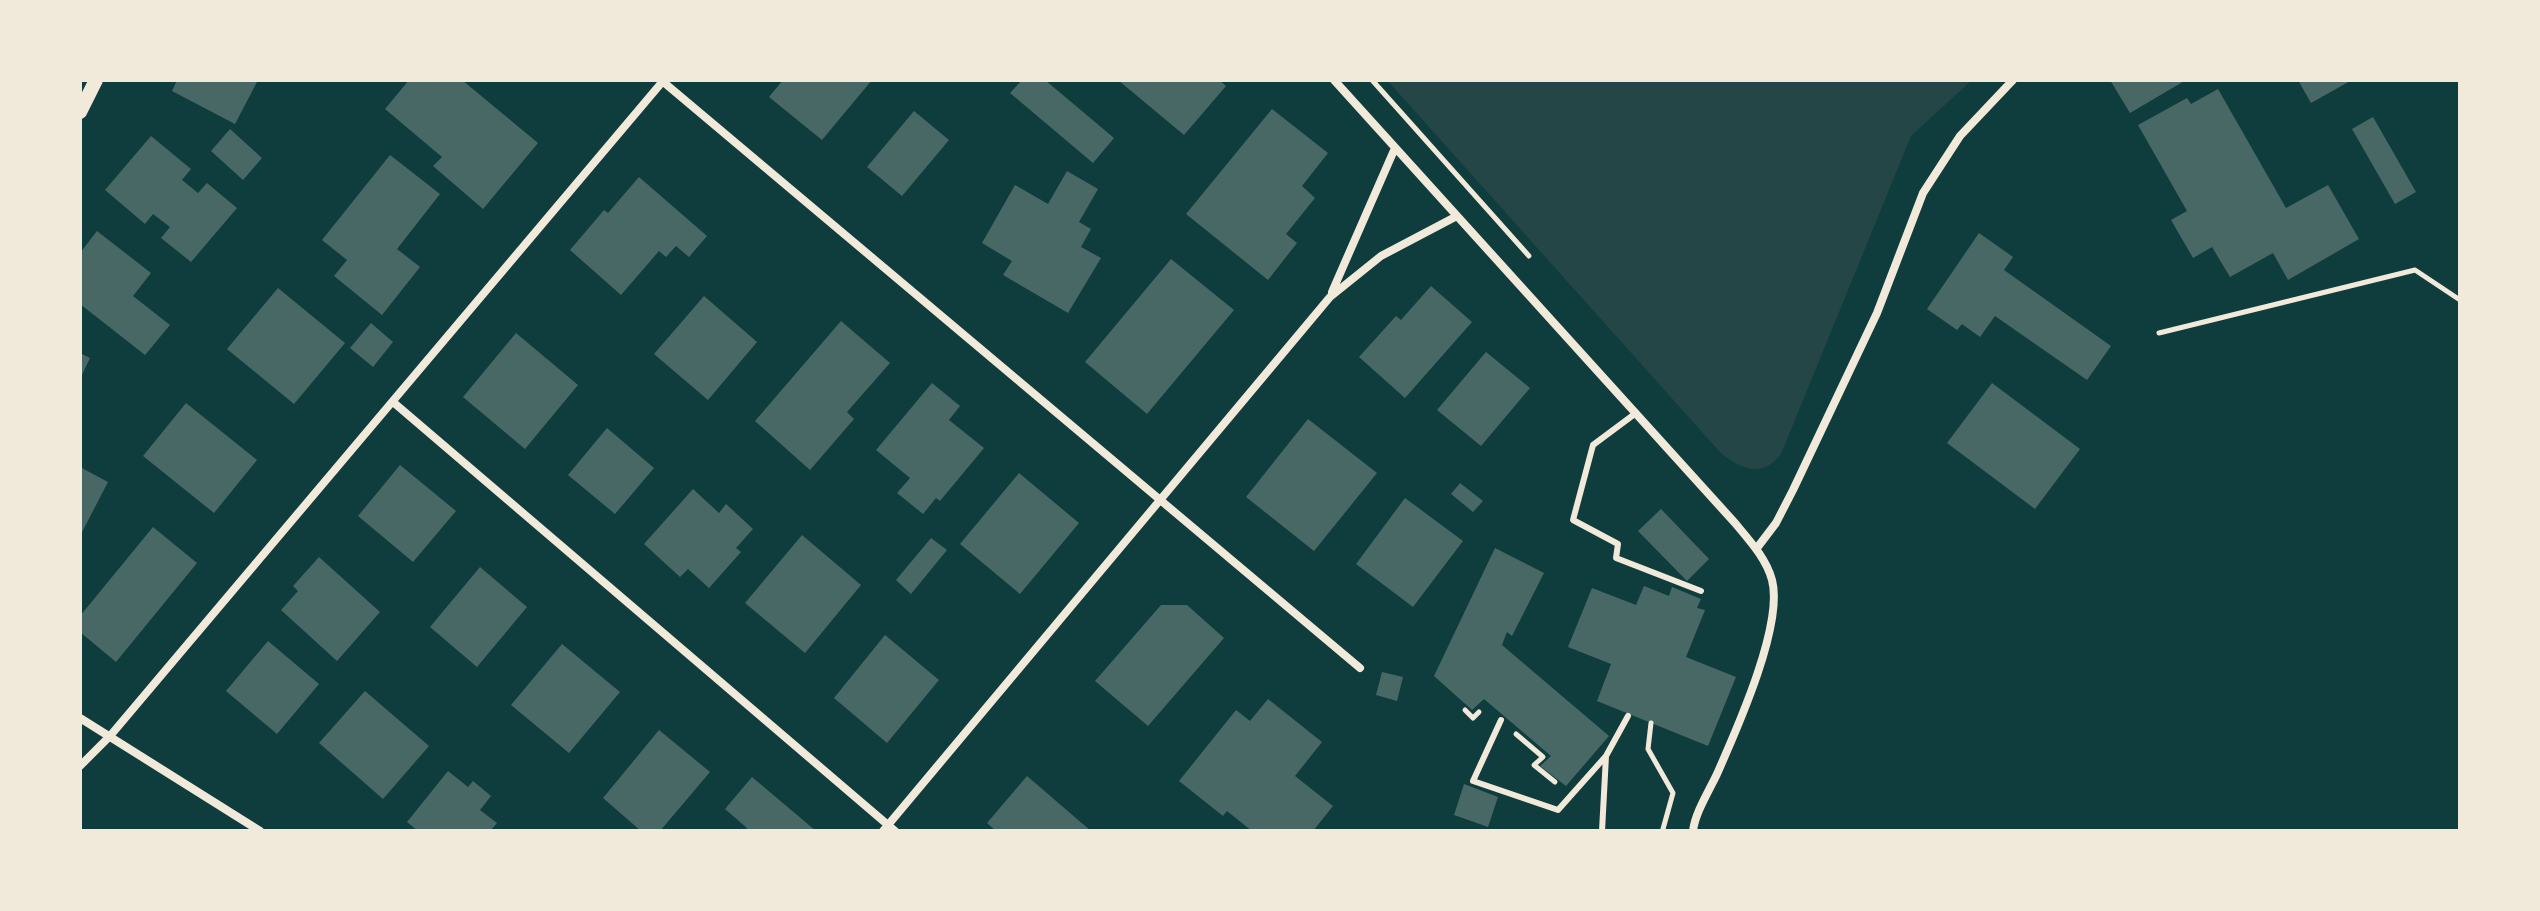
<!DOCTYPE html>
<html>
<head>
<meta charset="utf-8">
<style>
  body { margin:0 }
  #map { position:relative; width:2540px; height:911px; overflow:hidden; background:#0f3d3e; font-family:"PT Sans Narrow",sans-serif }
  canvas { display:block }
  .frame { position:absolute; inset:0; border:82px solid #f1e9da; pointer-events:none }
</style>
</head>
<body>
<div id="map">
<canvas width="2540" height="911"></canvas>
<div class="frame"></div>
</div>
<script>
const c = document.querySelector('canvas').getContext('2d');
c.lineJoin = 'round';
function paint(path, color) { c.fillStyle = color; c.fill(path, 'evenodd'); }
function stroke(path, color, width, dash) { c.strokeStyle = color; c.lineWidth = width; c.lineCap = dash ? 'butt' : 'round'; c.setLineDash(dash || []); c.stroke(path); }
paint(new Path2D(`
  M1387,80H1972L1911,136L1781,454C1762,479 1739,469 1719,451Z`), '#244646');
paint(new Path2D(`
  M177,80H258L235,124L172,91Z
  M409,80H462L538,143L483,209L433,166L442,157L385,109Z
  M783,80H872L822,140L769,97Z
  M1022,80H1045L1114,138L1093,163L1010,93Z
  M1118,80H1219L1226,86L1184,135Z
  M2110,80H2186L2130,113Z
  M2298,80H2352L2311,103Z
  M2218,89L2286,208L2328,185L2359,239L2288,280L2273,253L2230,277L2212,247L2193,258L2171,220L2187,211L2138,125L2187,98L2191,104Z
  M1272,109L1328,153L1302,186L1315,198L1286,234L1297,243L1268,280L1186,214Z
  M914,111L949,140L902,196L867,167Z
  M2373,117L2416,192L2395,204L2352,129Z
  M230,129L262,158L243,180L211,151Z
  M151,136L191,169L182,180L198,193L207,183L237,208L191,262L161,238L170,227L153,214L145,224L105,190Z
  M390,155L440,194L397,249L420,267L382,315L334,276L347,260L322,240Z
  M1067,171L1098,189L1079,222L1091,229L1081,247L1101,258L1068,313L1003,275L1012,261L982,243L1015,185L1048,204Z
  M639,177L707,236L689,257L676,246L666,257L659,251L621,295L570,250L604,210L608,213Z
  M97,231L151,273L133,296L170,325L145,355L80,304V253Z
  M1979,233L2013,257L2004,270L2111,346L2087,380L1995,316L1980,337L1962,324L1957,330L1927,309Z
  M1171,259L1234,310L1147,414L1085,362Z
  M1431,286L1472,322L1405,398L1359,357L1396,316L1401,320Z
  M278,288L345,343L294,404L227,349Z
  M704,296L757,342L708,400L654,354Z
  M841,321L890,363L847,412L854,419L810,470L755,421Z
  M371,323L393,342L373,367L350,348Z
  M516,333L578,385L525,449L463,397Z
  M1486,352L1530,388L1481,446L1437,410Z
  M80,353L90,358L80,379Z
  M932,383L960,406L949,420L984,448L940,501L936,498L923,514L897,493L910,478L876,450Z
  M1992,383L2080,449L2035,509L1947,443Z
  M186,403L257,460L214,513L143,456Z
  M1308,419L1377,473L1314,551L1246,497Z
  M607,428L654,468L615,514L568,475Z
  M400,465L456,511L413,562L358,516Z
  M80,467L108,482L80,536Z
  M1019,473L1079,523L1020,594L960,544Z
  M1460,483L1483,501L1473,512L1451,494Z
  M693,489L719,513L726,504L753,529L736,548L741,552L709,588L688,569L680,577L644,544Z
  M1405,498L1463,541L1413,607L1356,564Z
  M1661,509L1709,559L1687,581L1638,531Z
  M153,527L197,563L116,662L80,632V616Z
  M802,535L861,585L805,653L745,603Z
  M931,538L947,550L911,594L896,580Z
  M1495,548L1544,573L1512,636L1507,632L1502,645L1609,736L1566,786L1540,766L1551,756L1484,699L1472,710L1434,676Z
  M319,557L380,612L337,661L281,610L298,591L293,586Z
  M480,567L527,607L477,667L430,627Z
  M1644,586L1669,596L1672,587L1701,599L1697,608L1705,610L1686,657L1736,677L1708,746L1597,701L1611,664L1568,647L1592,588L1636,605Z
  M1161,605H1187L1224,638L1148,726L1095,681Z
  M885,635L939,680L887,743L834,698Z
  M268,641L319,684L277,734L226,691Z
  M562,644L620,692L569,753L511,705Z
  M1382,672L1403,677L1397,701L1376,695Z
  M365,691L429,746L383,799L319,743Z
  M1268,699L1322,742L1295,776L1333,806L1313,831H1252L1227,811L1223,816L1179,781L1236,710L1250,721Z
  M659,730L710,772L660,831H641L603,798Z
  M448,771L468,787L473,781L491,796L480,810L497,823L490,831H418L407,822Z
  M1027,776L1091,831H996L987,823Z
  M752,777L816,831H745L747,828L725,809Z
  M1464,784L1498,797L1488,827L1454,815Z`), '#486865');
stroke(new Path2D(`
  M1372,80L1529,256
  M2159,333L2415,270L2460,300
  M1465,710L1473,718L1479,712
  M1651,723L1648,749L1673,793L1663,829
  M1516,734L1543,757L1534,765L1555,782`), '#f1e9da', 5);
stroke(new Path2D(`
  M1636,413L1593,445L1573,520L1618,544L1616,558L1701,591
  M1501,720L1473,781L1558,810L1606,756
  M1602,831L1606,756L1628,716`), '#f1e9da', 6);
stroke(new Path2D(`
  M661,80L1360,668
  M1334,80L1735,523C1749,540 1766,558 1772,580C1784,625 1736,731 1717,774C1709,791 1695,813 1693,831
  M1332,292L1395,148
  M393,402L895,831
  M1757,548L1776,523L1793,490L1877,313L1923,193L1960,136L2013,80
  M80,718L260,831
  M80,766L110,736L663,81
  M883,831L1330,297L1381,256L1457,216`), '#f1e9da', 8);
stroke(new Path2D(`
  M80,112L96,80`), '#f1e9da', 14);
</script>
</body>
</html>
